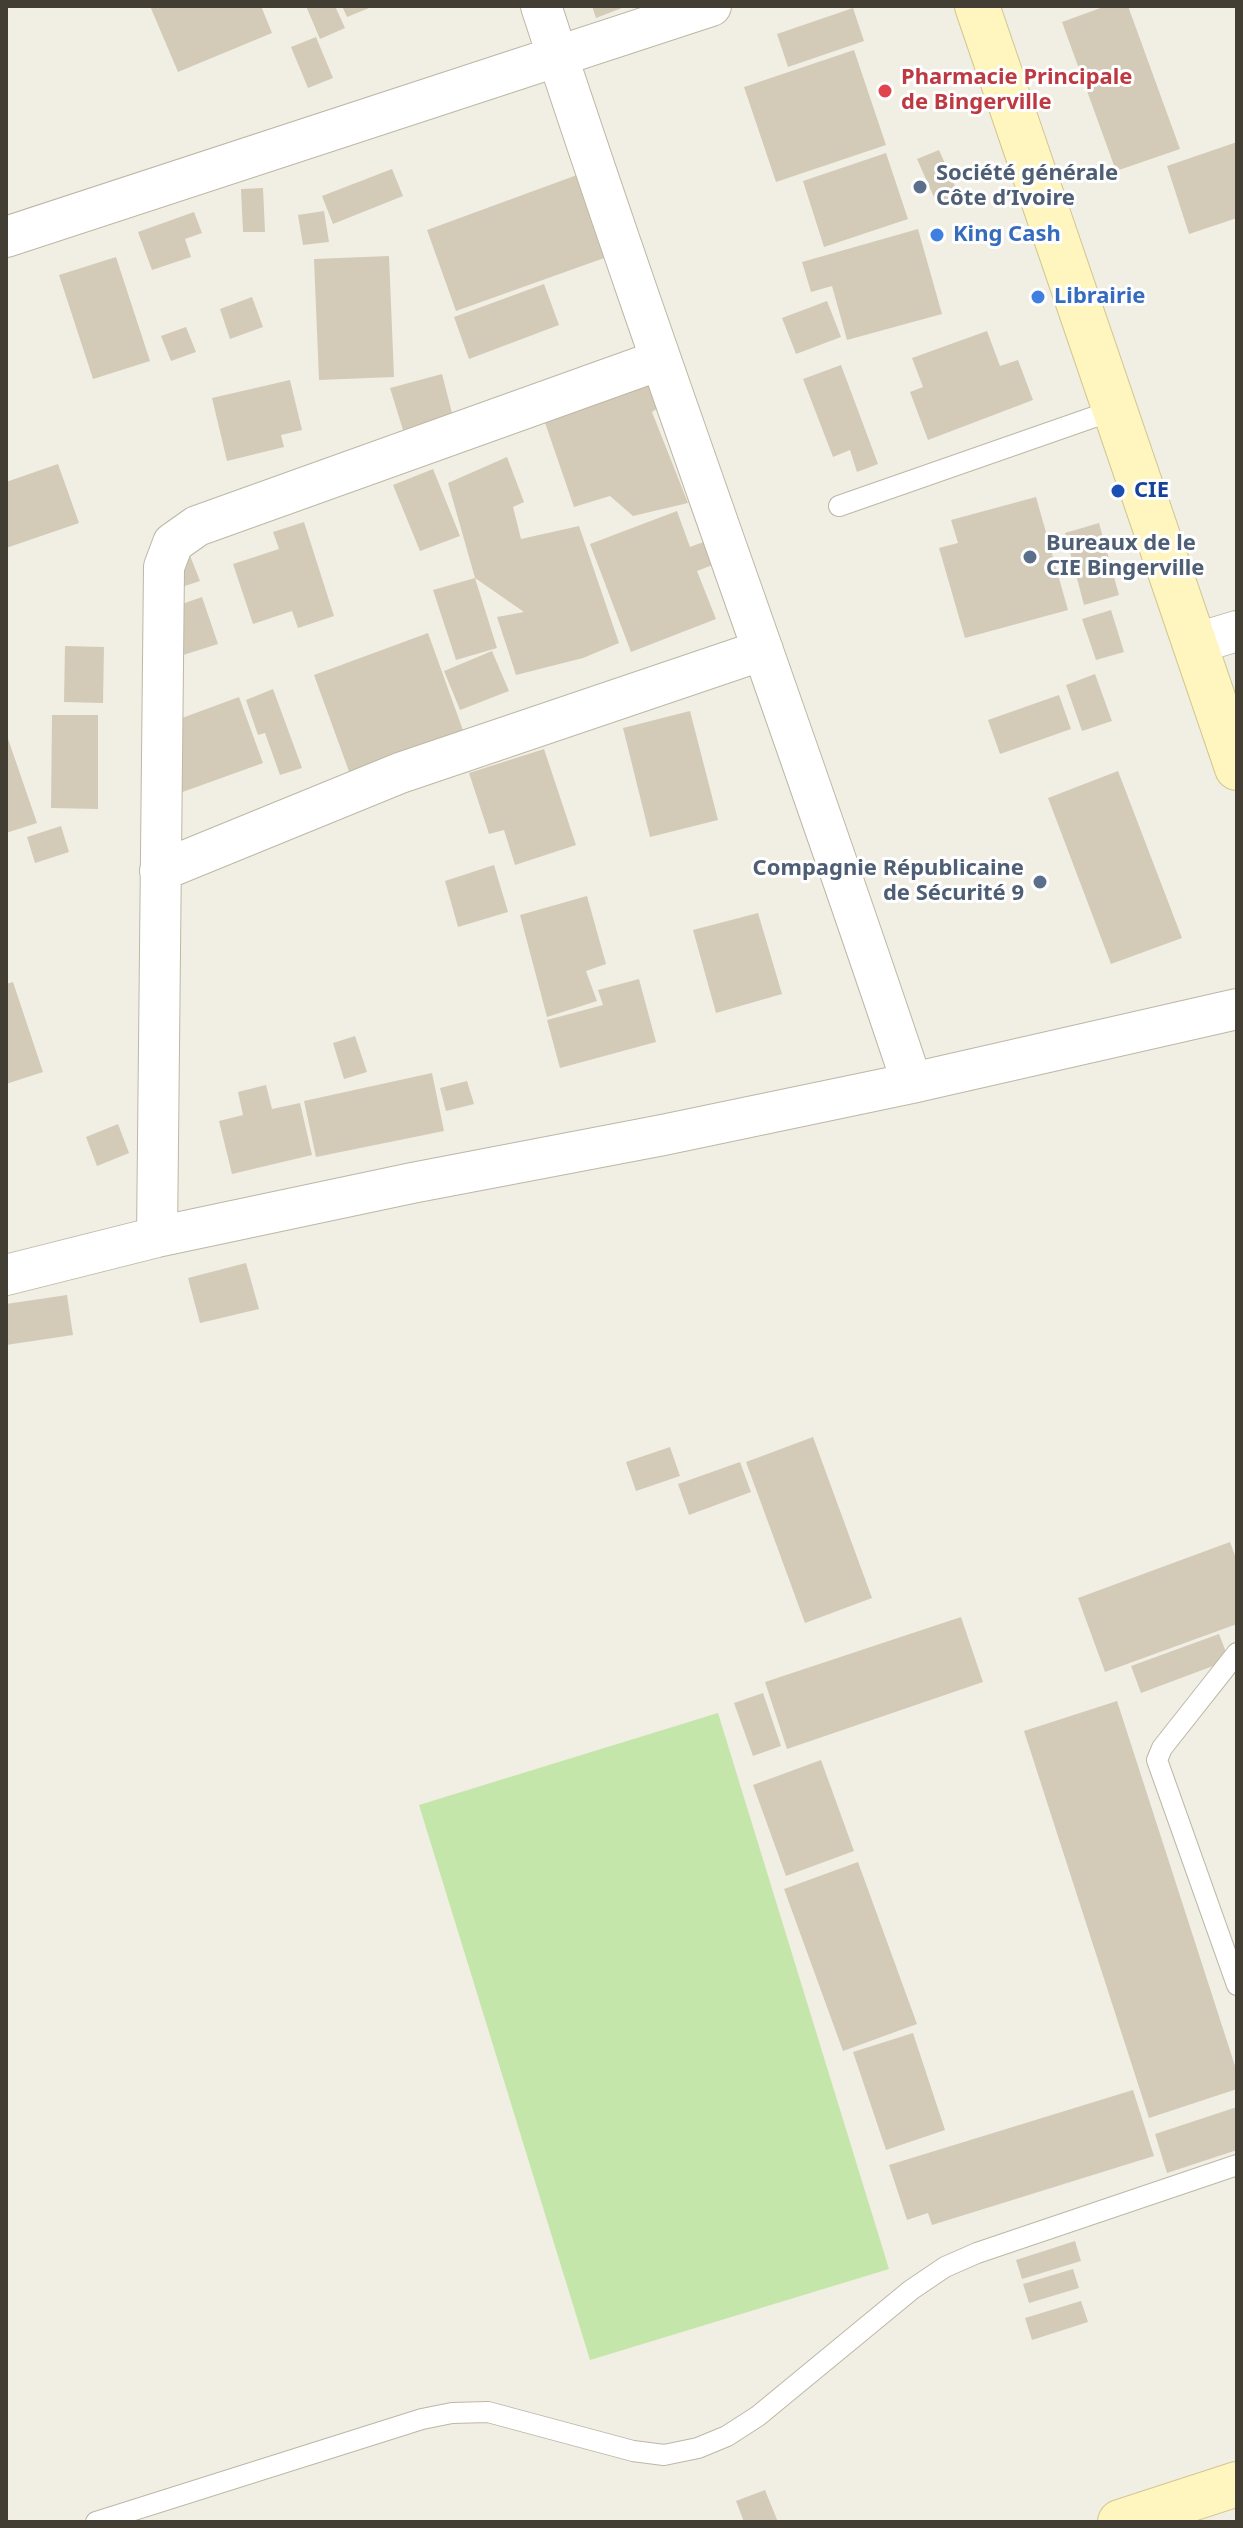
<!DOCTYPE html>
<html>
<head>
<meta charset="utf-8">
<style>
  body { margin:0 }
  #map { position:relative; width:1243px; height:2528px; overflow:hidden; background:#f1eee3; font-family:"Noto Sans",sans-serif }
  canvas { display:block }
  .frame { position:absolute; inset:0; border:8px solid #433e33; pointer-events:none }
</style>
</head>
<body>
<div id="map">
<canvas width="1243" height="2528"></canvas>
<div class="frame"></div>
</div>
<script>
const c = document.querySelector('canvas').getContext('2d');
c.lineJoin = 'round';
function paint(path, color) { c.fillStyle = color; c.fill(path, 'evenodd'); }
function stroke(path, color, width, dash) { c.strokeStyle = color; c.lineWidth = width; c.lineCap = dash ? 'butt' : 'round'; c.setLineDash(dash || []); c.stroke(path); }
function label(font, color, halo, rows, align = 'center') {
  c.font = font + ' "Noto Sans",sans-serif'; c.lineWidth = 6; c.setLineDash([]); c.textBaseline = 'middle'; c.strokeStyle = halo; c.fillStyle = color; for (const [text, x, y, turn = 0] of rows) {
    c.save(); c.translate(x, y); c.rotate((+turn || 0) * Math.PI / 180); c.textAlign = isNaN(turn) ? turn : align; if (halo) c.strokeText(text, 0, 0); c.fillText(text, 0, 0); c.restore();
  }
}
paint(new Path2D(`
  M718,1713L889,2269L590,2360L419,1805Z`), '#c5e6aa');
paint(new Path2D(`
  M150,6H261L272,33L178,72Z
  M306,6H335L345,28L320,39Z
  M342,6H374L347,17Z
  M592,6H627L596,18Z
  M1106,6H1128L1180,149L1116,171L1062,22Z
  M853,8L864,41L788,67L777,34Z
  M316,37L333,78L308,88L291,47Z
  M854,50L886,145L776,182L744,87Z
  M1237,142V218L1189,234L1167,166Z
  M939,150L959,195L937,204L917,159Z
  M886,153L908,219L824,247L803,181Z
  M392,169L403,196L333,224L322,196Z
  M577,175L607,257L456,311L427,230Z
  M263,188L265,232H243L241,189Z
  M324,211L329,242L303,245L298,215Z
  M194,212L202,233L185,239L191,257L152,270L138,232Z
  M918,229L942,314L847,340L832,286L811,292L802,262Z
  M389,256L394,377L319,380L314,259Z
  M116,257L150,361L93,379L59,275Z
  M544,284L559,325L469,359L454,317Z
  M252,297L263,327L230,339L220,309Z
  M827,301L841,337L796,354L782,318Z
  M186,327L196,352L171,361L161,336Z
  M987,331L1000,366L1018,360L1033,400L928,440L910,392L923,387L912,358Z
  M841,365L878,464L857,472L850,450L833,457L803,379Z
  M658,373L669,401L652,412L688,503L633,516L610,496L574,507L542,414Z
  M442,374L453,417L403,430L390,388Z
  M290,380L302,430L281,435L284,447L227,461L212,398Z
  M507,457L524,502L513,507L521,539L579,526L619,643L583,658L516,675L497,617L524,612L475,578L448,483Z
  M58,464L79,523L6,548V482Z
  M433,469L460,536L420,551L393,485Z
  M1036,497L1068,610L965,638L939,548L958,543L951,520Z
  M677,511L690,547L714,538L723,561L697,571L716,619L631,652L590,544Z
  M304,522L334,616L298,628L292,611L253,624L233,564L279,549L273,532Z
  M1099,523L1119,595L1084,605L1065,533Z
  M189,553L200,581L172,590Z
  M475,578L497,648L456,660L433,590Z
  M202,597L218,644L180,656L165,610Z
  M1111,610L1124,652L1096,660L1082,619Z
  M428,633L469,747L355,788L314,675Z
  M65,646L104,647L103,703L64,702Z
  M492,651L509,691L460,710L444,671Z
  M1095,674L1112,721L1082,731L1066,685Z
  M273,689L302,768L280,775L265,733L258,735L246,700Z
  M1059,695L1071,729L1000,754L988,720Z
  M239,697L263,763L177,794L163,725Z
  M690,711L718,820L650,837L623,728Z
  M52,715H98V809L51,808Z
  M6,733L37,823L6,833Z
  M544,749L576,845L515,865L504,830L489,834L469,773Z
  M1118,771L1182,938L1111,964L1048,798Z
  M61,826L69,852L35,863L27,837Z
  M494,865L508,912L458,927L445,881Z
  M587,896L606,964L586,971L597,1001L547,1017L520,915Z
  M758,913L782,994L716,1013L693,930Z
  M639,979L656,1042L560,1068L547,1020L603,1005L598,990Z
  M13,982L43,1072L6,1084V984Z
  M355,1036L367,1072L344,1079L333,1043Z
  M432,1073L444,1131L316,1157L304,1101Z
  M467,1081L474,1104L446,1111L440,1088Z
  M266,1085L272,1109L300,1103L312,1155L232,1174L219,1121L243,1115L238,1092Z
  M118,1124L129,1153L97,1166L86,1137Z
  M246,1263L259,1309L200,1323L188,1278Z
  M67,1295L73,1335L6,1345V1304Z
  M813,1437L872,1598L805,1623L746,1462Z
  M670,1447L680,1476L636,1491L626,1462Z
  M740,1462L751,1492L689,1515L678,1484Z
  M1230,1542L1237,1561V1624L1105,1672L1078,1598Z
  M961,1617L983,1682L787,1749L765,1682Z
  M1219,1634L1229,1660L1141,1693L1131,1666Z
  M763,1693L781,1746L753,1756L734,1703Z
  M1117,1701L1237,2072V2089L1149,2118L1024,1731Z
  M821,1760L854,1851L786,1876L753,1785Z
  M858,1862L917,2024L843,2051L784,1889Z
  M913,2033L945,2130L886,2150L853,2052Z
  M1133,2090L1154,2156L932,2225L928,2213L907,2220L889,2165Z
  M1237,2107V2150L1167,2173L1155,2134Z
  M1075,2241L1081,2261L1022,2279L1016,2260Z
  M1073,2269L1079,2288L1029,2303L1023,2284Z
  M1081,2301L1088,2322L1032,2340L1025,2318Z
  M765,2490L778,2522H744L736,2501Z`), '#d3cbb8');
const lane = new Path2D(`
  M839,506L1114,410
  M1237,1653L1162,1748L1157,1760L1237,1985
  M96,2522L422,2419L452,2413L488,2412L633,2451L664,2455L698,2448L727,2436L758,2416L911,2290L945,2267L977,2253L1237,2165`);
const street = new Path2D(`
  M541,6C659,367 792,723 912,1083
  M6,237L711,6
  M1194,644L1237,631
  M160,871L400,773L763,650
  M157,1237L164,567L173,543L197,526L660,360
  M6,1275L157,1237L412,1183L663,1135L912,1083L1237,1009`);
const secondary = new Path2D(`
  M977,6L1237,768
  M1120,2522L1237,2484`);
stroke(lane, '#bdb7a5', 22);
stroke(street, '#bdb7a5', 42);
stroke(secondary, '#d2c792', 46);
stroke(lane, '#fff', 20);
stroke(street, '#fff', 40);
stroke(secondary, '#fef5bf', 44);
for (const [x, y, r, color] of [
  [885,91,8,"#e0444e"],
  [920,187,8,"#5c6f8a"],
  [937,235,8,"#3f7fe0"],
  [1038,297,8,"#3f7fe0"],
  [1118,491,8,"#1a4fb4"],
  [1030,557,8,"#5c6f8a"],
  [1040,882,8,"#5c6f8a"]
]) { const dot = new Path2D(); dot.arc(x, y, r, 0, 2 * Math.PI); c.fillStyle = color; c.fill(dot); stroke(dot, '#fff', 3); }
label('bold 22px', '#be3a42', '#fff', [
  ["Pharmacie Principale",901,78],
  ["de Bingerville",901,103]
], 'left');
label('bold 22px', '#4e5e75', '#fff', [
  ["Société générale",936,174],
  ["Côte d’Ivoire",936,199],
  ["Bureaux de le",1046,544],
  ["CIE Bingerville",1046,569],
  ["Compagnie Républicaine",1024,869,"right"],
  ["de Sécurité 9",1024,894,"right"]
], 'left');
label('bold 22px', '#366cbe', '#fff', [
  ["King Cash",953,235],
  ["Librairie",1054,297]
], 'left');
label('bold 22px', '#164399', '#fff', [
  ["CIE",1134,491]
], 'left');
</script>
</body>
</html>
